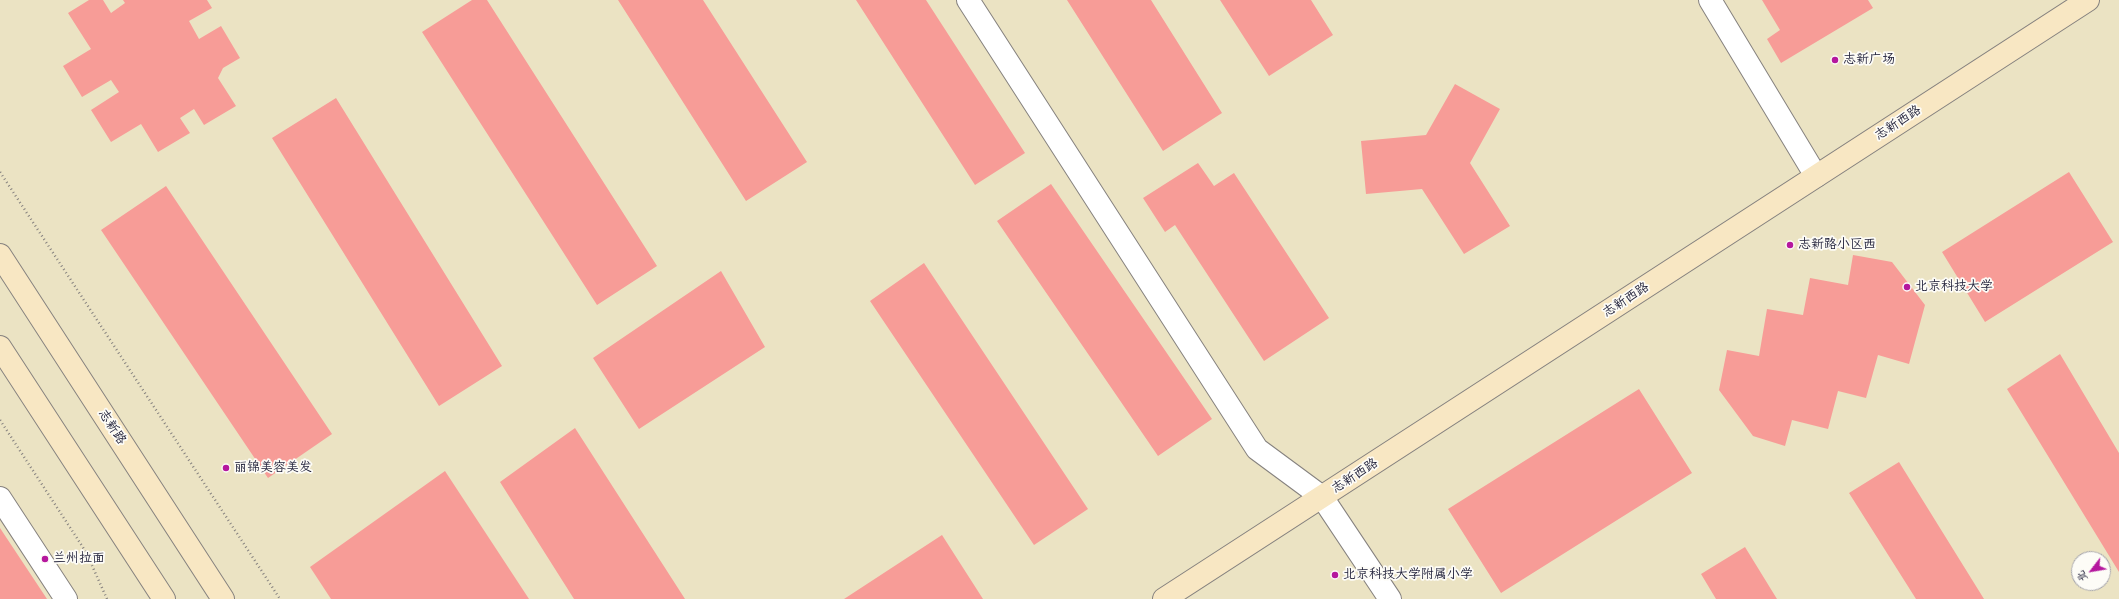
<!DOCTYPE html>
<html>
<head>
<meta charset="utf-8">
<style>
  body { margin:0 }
  #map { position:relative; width:2119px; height:599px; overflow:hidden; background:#ebe3c3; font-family:"Patrick Hand","LXGW WenKai TC",sans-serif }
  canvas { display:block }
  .north { position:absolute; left:2071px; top:551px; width:40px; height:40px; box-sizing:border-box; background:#fdfcf7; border:1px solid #a5a5ac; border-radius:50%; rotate:239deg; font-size:11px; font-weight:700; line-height:16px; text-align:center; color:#22223b }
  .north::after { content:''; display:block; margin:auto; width:14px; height:18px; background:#b5179e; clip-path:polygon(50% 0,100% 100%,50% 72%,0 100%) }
</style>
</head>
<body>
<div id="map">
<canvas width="2119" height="599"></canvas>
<div class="north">北</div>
</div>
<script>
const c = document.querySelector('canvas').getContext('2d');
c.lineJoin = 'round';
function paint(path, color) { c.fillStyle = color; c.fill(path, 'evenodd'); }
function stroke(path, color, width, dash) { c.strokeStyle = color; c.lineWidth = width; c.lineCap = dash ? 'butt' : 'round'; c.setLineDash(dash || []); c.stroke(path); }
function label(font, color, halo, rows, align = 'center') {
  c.font = font + ' "Patrick Hand","LXGW WenKai TC",sans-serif'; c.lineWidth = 3.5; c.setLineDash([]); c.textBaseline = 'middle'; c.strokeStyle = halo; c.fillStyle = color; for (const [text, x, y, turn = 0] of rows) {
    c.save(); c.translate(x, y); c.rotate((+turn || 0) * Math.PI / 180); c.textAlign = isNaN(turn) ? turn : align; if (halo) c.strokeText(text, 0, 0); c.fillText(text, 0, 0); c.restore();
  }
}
paint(new Path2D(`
  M89,0H103L111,13L125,3L123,0H207L212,8L189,21L199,39L221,26L240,58L223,68L218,78L236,106L204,125L194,109L180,118L190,133L158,152L141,124L111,142L91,110L119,92L111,80L82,97L63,66L91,49L68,13Z
  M472,0H487L657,266L597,305L422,32Z
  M618,0H703L807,162L746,201Z
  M856,0H926L1025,153L975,185Z
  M1067,0H1151L1222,113L1163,151Z
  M1220,0H1311L1333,35L1269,76Z
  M1762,0H1868L1873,8L1781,63L1767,39L1780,30Z
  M1455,84L1500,109L1470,163L1510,226L1464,254L1422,189L1366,194L1361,141L1426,135Z
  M336,98L502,366L439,406L272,138Z
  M1198,163L1214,186L1234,173L1329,318L1264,361L1175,225L1165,232L1143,198Z
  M2069,172L2113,242L1985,322L1942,252Z
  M1051,184L1212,419L1158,456L997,221Z
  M166,186L332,434L268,478L101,230Z
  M1853,255L1892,262L1925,305L1909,364L1878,355L1866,398L1838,391L1828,429L1792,420L1785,446L1753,436L1719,390L1727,350L1759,356L1767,309L1803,315L1810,278L1848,285Z
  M924,263L1088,509L1034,545L870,301Z
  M721,271L765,347L639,429L593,358Z
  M2060,354L2119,453V572L2007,389Z
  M1639,389L1692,473L1501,593L1448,509Z
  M575,428L685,599H574L500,482Z
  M1899,462L1984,599H1916L1849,493Z
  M445,471L529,599H331L310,567Z
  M0,528L47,599H0Z
  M942,535L983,599H844Z
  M1745,547L1777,599H1716L1701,574Z`), '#f79c97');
const street = new Path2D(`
  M968,0L1257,449L1322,497L1390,599
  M1710,0L1816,176
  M0,498L66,599`);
const secondary = new Path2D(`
  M0,255L223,599
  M0,347L164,599
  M1164,599L2088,0`);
stroke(street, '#86827f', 24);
stroke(secondary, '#86827f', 24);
stroke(new Path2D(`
  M0,172L280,599
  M0,420L86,552L107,599`), '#86827f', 2.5, [1, 3]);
stroke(street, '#fff', 22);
stroke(secondary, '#f8e7c3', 22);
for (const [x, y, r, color] of [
  [1835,60,4,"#b5179e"],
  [1790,245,4,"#b5179e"],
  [1907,287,4,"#b5179e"],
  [226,468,4,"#b5179e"],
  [45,559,4,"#b5179e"],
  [1335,575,4,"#b5179e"]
]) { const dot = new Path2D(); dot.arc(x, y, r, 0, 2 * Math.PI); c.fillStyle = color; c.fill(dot); stroke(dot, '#fdfcf7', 1.5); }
label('13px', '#22223b', '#fdfcf7', [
  ["志新广场",1843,60],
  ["志新路小区西",1798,245],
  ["北京科技大学",1915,287],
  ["丽锦美容美发",234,468],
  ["兰州拉面",53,559],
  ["北京科技大学附属小学",1343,575]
], 'left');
label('13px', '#22223b', '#fdfcf7', [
  ["志新西路",1898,123,-33],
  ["志新西路",1626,300,-33],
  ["志新路",112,427,57],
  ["志新西路",1355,476,-33]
]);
</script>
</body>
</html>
